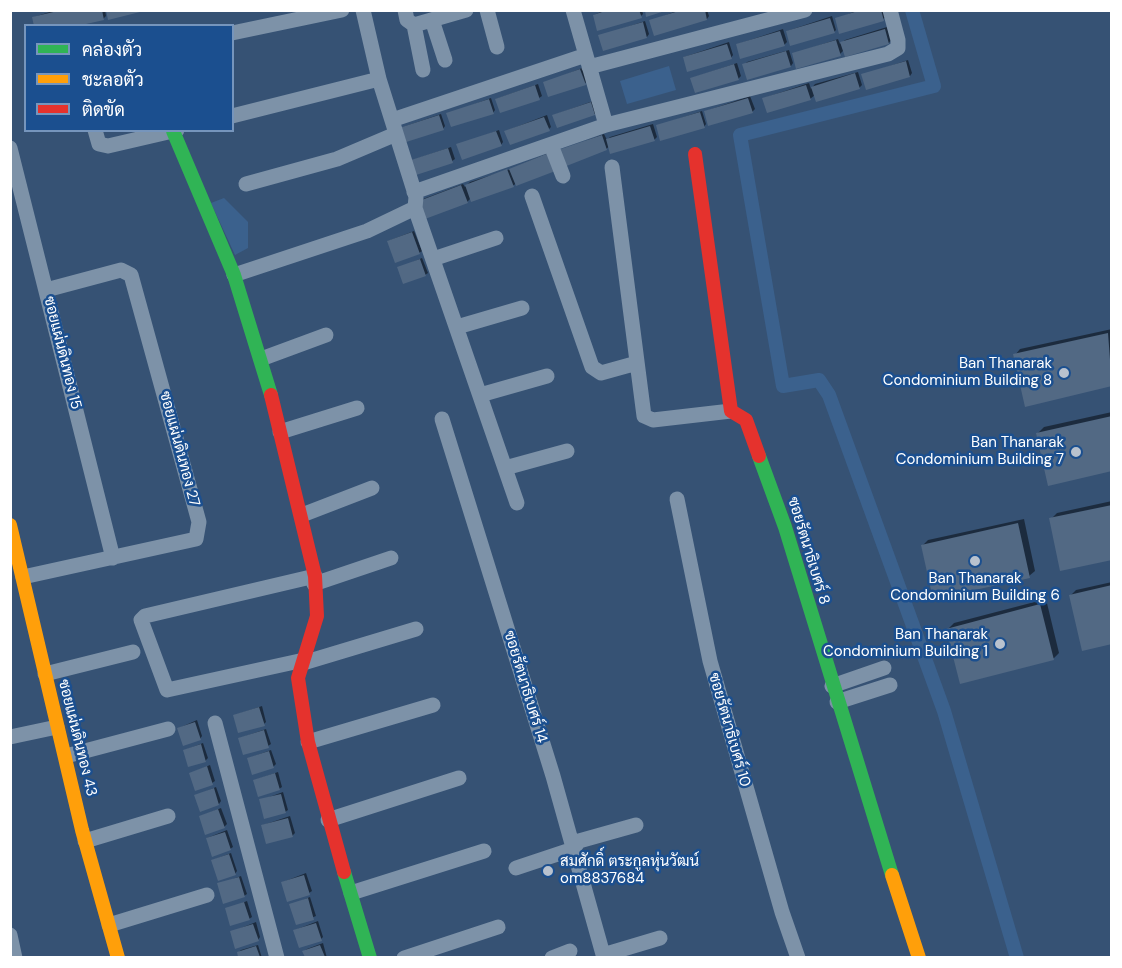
<!DOCTYPE html>
<html>
<head>
<meta charset="utf-8">
<style>
  body { margin:0 }
  #map { position:relative; width:1122px; height:968px; overflow:hidden; background:#365274; font-family:"DM Sans",Sarabun,sans-serif }
  canvas { display:block }
  .frame { position:absolute; inset:0; border:12px solid #fff; pointer-events:none }
  .legend { position:absolute; left:24px; top:24px; width:210px; height:108px; box-sizing:border-box; background:#1b4f8f; border:2px solid #7695bc; margin:0; padding:8px 10px; list-style:none; font-size:18px; color:#fff }
  .legend li { display:flex; align-items:center; gap:12px; height:30px }
  .legend b { width:30px; border:2px solid #7695bc }
</style>
</head>
<body>
<div id="map">
<canvas width="1122" height="968"></canvas>
<div class="frame"></div>
<ul class="legend">
<li><b style="height:8px;background:#30b455"></b>คล่องตัว</li>
<li><b style="height:8px;background:#ff9f0a"></b>ชะลอตัว</li>
<li><b style="height:8px;background:#e5322d"></b>ติดขัด</li>
</ul>
</div>
<script>
const c = document.querySelector('canvas').getContext('2d');
c.lineJoin = 'round';
function paint(path, color) { c.fillStyle = color; c.fill(path, 'evenodd'); }
function stroke(path, color, width, dash) { c.strokeStyle = color; c.lineWidth = width; c.lineCap = dash ? 'butt' : 'round'; c.setLineDash(dash || []); c.stroke(path); }
function label(font, color, halo, rows, align = 'center') {
  c.font = font + ' "DM Sans",Sarabun,sans-serif'; c.lineWidth = 5; c.setLineDash([]); c.textBaseline = 'middle'; c.strokeStyle = halo; c.fillStyle = color; for (const [text, x, y, turn = 0] of rows) {
    c.save(); c.translate(x, y); c.rotate((+turn || 0) * Math.PI / 180); c.textAlign = isNaN(turn) ? turn : align; if (halo) c.strokeText(text, 0, 0); c.fillText(text, 0, 0); c.restore();
  }
}
paint(new Path2D(`
  M669,66L676,90L627,104L620,81Z
  M224,198L248,222V248L235,255L211,203Z`), '#3b618d');
paint(new Path2D(`
  M56,10H105L106,16L103,19L34,17Z
  M605,10H642L643,14L641,16L594,15Z
  M679,10H707L709,16L707,19L651,21Z
  M858,10H884L886,17L883,19H837Z
  M832,16L836,30L834,32L787,31Z
  M645,21L649,34L647,37L600,36Z
  M887,27L891,40L889,43L844,50L840,54H793L838,39L840,44L845,40Z
  M783,29L787,42L784,45L738,44Z
  M729,42L733,55L731,58L684,57Z
  M789,50L793,63L791,66L748,78L744,65L747,62Z
  M908,60L912,73L910,76L863,75Z
  M737,63L741,76L738,79L692,78Z
  M582,68L588,81L585,83H545Z
  M858,72L862,85L859,88L815,95L810,99L764,98L809,83L811,89L815,84Z
  M538,84L542,96L539,98L496,99Z
  M750,96L755,109L752,112L706,111Z
  M491,98L495,110L493,113L448,114Z
  M593,101L597,111L595,114L554,115Z
  M702,111L706,124L704,127L657,126Z
  M441,114L445,126L443,129L400,128Z
  M547,115L551,127L549,129L506,131Z
  M653,124L657,137L654,140L610,146L606,149L560,151L604,134L607,140L610,137Z
  M499,130L503,142L501,145H458Z
  M451,147L455,159L452,161H410Z
  M553,151L514,185L472,200V197L467,202L426,217L423,199L463,184L465,187L470,182L511,169Z
  M414,231L422,251L419,253L388,241Z
  M422,258L428,273L425,275L399,268Z
  M1112,329V385L1015,355L1020,349Z
  M1112,412V470L1038,433L1044,427Z
  M1112,501V559L1051,519L1057,513Z
  M1024,519L1035,571L1029,576L923,545L928,540Z
  M1112,582V643L1070,596L1076,590Z
  M1046,599L1059,653L1054,658L962,682L948,629L954,623Z
  M262,706L266,722L264,724L235,715Z
  M197,720L202,736L200,739L179,728Z
  M266,729L271,744L268,746L240,738Z
  M203,743L208,758L205,761L185,750Z
  M271,750L276,764L273,767L249,758Z
  M210,765L215,781L212,783L191,773Z
  M278,772L282,787L279,789L255,780Z
  M216,787L221,801L219,804L195,796Z
  M283,792L288,810L285,812L261,800Z
  M221,808L227,824L224,827L201,816Z
  M290,816L295,833L292,836L263,825Z
  M227,830L233,847L230,849L207,838Z
  M231,853L237,871L235,874L213,860Z
  M306,873L312,891L309,893L283,882Z
  M241,876L247,894L244,896L219,884Z
  M310,897L316,916L297,924L291,905Z
  M247,901L252,917L249,919L227,909Z
  M318,921L323,937L321,939L295,930Z
  M256,922L260,937L258,940L231,932Z
  M323,943L327,958H306L304,951L307,949Z
  M258,945L262,958H240L238,953L241,950Z`), '#0007');
stroke(new Path2D(`
  M912,10L934,86L740,135L783,386L819,380L829,395L944,711L1017,958`), '#3b618d', 14);
paint(new Path2D(`
  M62,10H102L104,20L77,26H34L32,17Z
  M106,10H144V11L108,20Z
  M608,10H639L642,18L597,31L593,15Z
  M645,10H665V11L646,17Z
  M682,10H705L707,20L654,36L649,20Z
  M881,10L884,21L839,34L835,18L861,10Z
  M830,18L835,33L790,46L786,31Z
  M643,22L647,38L603,51L598,35Z
  M885,29L889,44L845,57L840,42Z
  M780,31L785,46L740,59L736,44Z
  M836,40L841,56L796,69L792,53Z
  M727,44L732,59L687,72L683,57Z
  M786,51L791,67L747,80L742,64Z
  M906,61L910,77L866,90L861,74Z
  M734,64L739,80L695,93L690,78Z
  M580,69L586,85L548,97L543,82Z
  M855,73L860,89L816,102L811,87Z
  M535,85L540,100L500,113L495,99Z
  M806,85L811,100L767,113L762,98Z
  M748,98L753,113L708,126L704,111Z
  M489,99L494,114L451,127L446,113Z
  M591,102L595,115L557,128L552,115Z
  M700,112L705,128L660,141L656,125Z
  M439,115L444,130L403,143L399,128Z
  M544,117L550,131L510,145L504,131Z
  M650,126L655,141L610,154L606,139Z
  M496,131L502,146L462,160L456,144Z
  M602,135L607,150L564,167L558,150Z
  M448,148L453,163L413,176L408,161Z
  M551,152L558,170L516,186L509,169Z
  M507,169L514,187L471,202L465,185Z
  M461,185L468,203L425,219L419,201Z
  M412,232L420,254L395,263L387,241Z
  M420,259L426,276L403,284L397,267Z
  M1108,333L1112,386L1025,407L1013,354Z
  M1112,416V471L1048,486L1036,433Z
  M1112,505V560L1060,571L1049,518Z
  M1018,523L1030,578L933,599L921,545Z
  M1112,585V644L1082,651L1069,595Z
  M1040,604L1054,660L960,684L946,629Z
  M259,707L265,726L238,733L233,715Z
  M195,722L201,740L183,746L177,728Z
  M264,730L269,748L243,755L238,738Z
  M201,744L206,762L188,767L183,750Z
  M269,751L274,768L252,775L247,758Z
  M207,766L213,785L195,791L189,773Z
  M275,773L280,790L258,797L253,780Z
  M214,788L219,805L200,812L194,795Z
  M281,794L286,813L264,819L259,799Z
  M218,809L225,828L205,835L199,816Z
  M288,818L293,837L266,844L261,825Z
  M225,832L231,850L212,857L206,838Z
  M229,854L236,875L218,881L211,860Z
  M304,875L310,895L287,902L281,882Z
  M239,877L245,897L223,904L217,883Z
  M308,898L314,920L296,925L289,904Z
  M244,902L250,920L230,926L225,908Z
  M316,923L322,941L299,948L293,930Z
  M253,924L259,941L235,949L230,931Z
  M320,945L325,957H305L302,951Z
  M256,946L260,957H238L237,952Z`), '#526984');
stroke(new Path2D(`
  M363,10L379,79L416,197L415,208L517,503
  M405,10L407,20L414,25L466,10
  M487,10L497,47
  M573,10L606,125
  M432,20L445,60
  M414,25L423,70
  M232,33L342,10
  M589,67L805,10
  M232,116L379,79
  M392,120L586,55
  M95,130L99,144L108,146L177,130
  M551,145L563,176
  M10,148L113,558
  M612,167L644,416L653,420L731,411
  M246,184L337,159L396,134
  M414,192L606,125L888,54L898,48V40L890,10
  M532,196L592,367L601,373L637,363
  M433,259L496,238
  M234,275L367,231L415,208
  M457,327L522,308
  M261,359L326,335
  M480,395L547,376
  M442,419L553,776L604,958
  M280,432L357,408
  M505,468L567,451
  M677,499L710,661L782,912L798,958
  M302,515L372,488
  M23,577L196,539L199,522L131,275L121,270L46,290
  M314,584L391,558
  M304,660L167,690L141,620L145,616L315,576
  M303,663L416,629
  M45,674L133,652
  M832,686L884,668
  M837,702L890,685
  M215,723L277,958
  M10,737L57,727
  M308,742L433,705
  M66,756L168,729
  M328,820L459,778
  M85,841L168,816
  M516,868L573,849L579,841L636,825
  M351,893L484,851
  M109,925L207,895
  M10,935L15,958
  M603,955L660,938
  M404,958L498,927
  M552,958L570,951`), '#7d92a8', 15);
stroke(new Path2D(`
  M173,131L234,275L271,395
  M759,456L785,527L892,875
  M344,872L370,958`), '#30b455', 14);
stroke(new Path2D(`
  M10,525L82,830L118,958
  M892,875L919,958`), '#ff9f0a', 14);
stroke(new Path2D(`
  M695,154L731,411L746,420L759,456
  M271,395L315,576L317,616L298,678L308,742L344,872`), '#e5322d', 14);
for (const [x, y, r, color] of [
  [1064,373,6,"#b9c2ce"],
  [1076,452,6,"#b9c2ce"],
  [975,561,6,"#b9c2ce"],
  [1000,644,6,"#b9c2ce"],
  [548,871,6,"#b9c2ce"]
]) { const dot = new Path2D(); dot.arc(x, y, r, 0, 2 * Math.PI); c.fillStyle = color; c.fill(dot); stroke(dot, '#1b4f8f', 2); }
label('15px', '#fff', '#1b4f8f', [
  ["ซอยแผ่นดินทอง 15",62,353,76],
  ["ซอยแผ่นดินทอง 27",179,449,75],
  ["ซอยรัตนาธิเบศร์ 8",808,551,73],
  ["ซอยรัตนาธิเบศร์ 14",525,687,73],
  ["ซอยรัตนาธิเบศร์ 10",729,730,74],
  ["ซอยแผ่นดินทอง 43",77,738,76]
]);
label('15px', '#fff', '#1b4f8f', [
  ["Ban Thanarak",1052,364],
  ["Condominium Building 8",1052,381],
  ["Ban Thanarak",1064,443],
  ["Condominium Building 7",1064,460],
  ["Ban Thanarak",975,579,"center"],
  ["Condominium Building 6",975,596,"center"],
  ["Ban Thanarak",988,635],
  ["Condominium Building 1",988,652],
  ["สมศักดิ์ ตระกูลหุ่นวัฒน์",560,862,"left"],
  ["om8837684",560,879,"left"]
], 'right');
</script>
</body>
</html>
